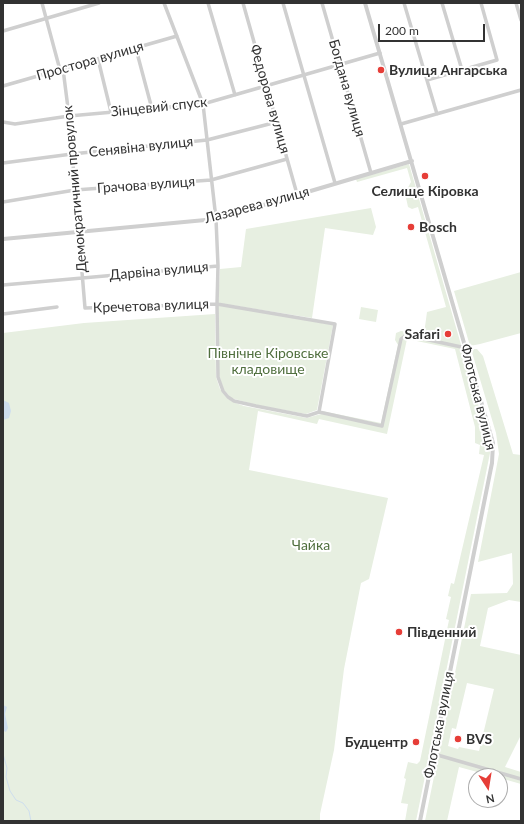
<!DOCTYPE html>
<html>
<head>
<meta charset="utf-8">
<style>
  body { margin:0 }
  #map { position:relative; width:524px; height:824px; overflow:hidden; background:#fff; font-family:Lato,sans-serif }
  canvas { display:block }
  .frame { position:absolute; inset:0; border:4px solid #323232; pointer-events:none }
  .north { position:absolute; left:468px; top:768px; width:40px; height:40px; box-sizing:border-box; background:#fff; border:1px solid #adadad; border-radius:50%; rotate:168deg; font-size:11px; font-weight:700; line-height:16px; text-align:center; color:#323232 }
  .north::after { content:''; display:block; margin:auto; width:14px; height:18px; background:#e63d37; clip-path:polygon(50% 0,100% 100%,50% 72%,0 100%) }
  .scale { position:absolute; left:378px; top:24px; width:107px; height:18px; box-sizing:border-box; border:2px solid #323232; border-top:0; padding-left:5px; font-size:12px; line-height:14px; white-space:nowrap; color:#323232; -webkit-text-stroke:3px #fff; paint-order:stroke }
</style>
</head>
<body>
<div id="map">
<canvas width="524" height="824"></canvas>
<div class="frame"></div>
<div class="north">N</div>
<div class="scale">200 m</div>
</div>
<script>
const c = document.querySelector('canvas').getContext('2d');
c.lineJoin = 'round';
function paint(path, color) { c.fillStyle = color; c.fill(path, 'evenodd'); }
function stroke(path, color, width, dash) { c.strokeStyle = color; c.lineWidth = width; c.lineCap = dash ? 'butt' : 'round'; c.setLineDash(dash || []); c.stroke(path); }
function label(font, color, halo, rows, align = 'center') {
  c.font = font + ' Lato,sans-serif'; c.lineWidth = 4; c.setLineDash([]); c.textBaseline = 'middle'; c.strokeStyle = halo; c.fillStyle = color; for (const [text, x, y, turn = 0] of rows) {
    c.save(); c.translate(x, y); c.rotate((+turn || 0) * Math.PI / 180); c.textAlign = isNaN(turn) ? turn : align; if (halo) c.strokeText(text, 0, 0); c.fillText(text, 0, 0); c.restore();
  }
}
paint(new Path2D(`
  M409,164L489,442L490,453L416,821H405L408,804L401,803L406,779L404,778L408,762L417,764L420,761L449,620L446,619L451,597L448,596L451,583L454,584L484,455L479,454L480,445L475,443V427L455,349L407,339L387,434L319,419L317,424L258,411L249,470L388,498L369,579L361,583L344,669L334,750L320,814V820L322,821H3V333L84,323L215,314L216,377L220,389L227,398L233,402L244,406L307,418L321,414L322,411L381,423L398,345L395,340L396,333L401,331L424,334L427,312L446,307L418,207L412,209L408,207L405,193L411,182L407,168L357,182L356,179Z
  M371,208L376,227L373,235L325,228L312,318L218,303L220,269L241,267L246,229Z
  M521,272V333L480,344L470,346L454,291Z
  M218,305L333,325L317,410L306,414L256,405L231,398L224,390L219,376Z
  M361,307L378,310L376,322L359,319Z
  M471,349H477L483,356L513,454L521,455V602L509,600L488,608L480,646L521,655V735L505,767L521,772V784L500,778V776H492L459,767L447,821H425L471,594L507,593L513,584L512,553L478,562L499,454L496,433ZM467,683L494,689L479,751L459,747L458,749L448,746L452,728L456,729Z`), '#e7efe1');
paint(new Path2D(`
  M3,400L9,403L11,411L9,418L3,420Z
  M3,705L7,707L5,714L8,728L6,732L4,731L3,725Z`), '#cedeee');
stroke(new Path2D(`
  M3,754L7,768L6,777L10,791L16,800L23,803L29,811L31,821`), '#cedeee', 1);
stroke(new Path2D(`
  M42,3L60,70
  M164,3L203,104L216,219L218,266L217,304L218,377L223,391L228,397L234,401L256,406L307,416L319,412L382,426L401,339L406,335L466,348
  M208,3L235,95
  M243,3L297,194
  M283,3L335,183
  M322,3L371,173
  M404,3L437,114
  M442,3L462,70
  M516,3L521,20
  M3,31L99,3
  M136,49L152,109
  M98,59L111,112
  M63,69L69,116L85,308L217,304L335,324L319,412
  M427,80L497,60L481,3
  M3,86L177,36
  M3,122L15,124L69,116L203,104L380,53
  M401,124L521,90
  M3,163L72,154L207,140L277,122
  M3,202L75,190L211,180L287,159
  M3,285L218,266
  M3,314L57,307
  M434,754L521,779`), '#cfcfcf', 3.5);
stroke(new Path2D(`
  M365,3L483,408L493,443L492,463L420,821
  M3,239L216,219L412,161`), '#cfcfcf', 4);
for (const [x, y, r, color] of [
  [381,70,4,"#e63d37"],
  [425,176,4,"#e63d37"],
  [411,227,4,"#e63d37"],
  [448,334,4,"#e63d37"],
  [399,632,4,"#e63d37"],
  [458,739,4,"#e63d37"],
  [416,742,4,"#e63d37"]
]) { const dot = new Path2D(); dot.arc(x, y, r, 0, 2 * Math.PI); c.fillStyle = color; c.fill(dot); stroke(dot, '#fff', 1.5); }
label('14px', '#323232', '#fff', [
  ["Простора вулиця",90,61,-16],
  ["Богдана вулиця",347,88,74],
  ["Федорова вулиця",270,99,74],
  ["Зінцевий спуск",159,107,-6],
  ["Сенявіна вулиця",141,147,-6],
  ["Грачова вулиця",146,185,-4],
  ["Демократичний провулок",75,189,-95],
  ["Лазарева вулиця",257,205,-15],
  ["Дарвіна вулиця",159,271,-5],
  ["Кречетова вулиця",151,306,-2],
  ["Флотська вулиця",478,397,76],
  ["Флотська вулиця",439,725,-79]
]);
label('bold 14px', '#323232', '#fff', [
  ["Вулиця Ангарська",389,70],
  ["Селище Кіровка",425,191,"center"],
  ["Bosch",419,227],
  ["Safari",440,334,"right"],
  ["Південний",407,632],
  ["BVS",466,739],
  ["Будцентр",408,742,"right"]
], 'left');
label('14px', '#506f3e', '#fff', [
  ["Північне Кіровське",268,353],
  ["кладовище",268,369],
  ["Чайка",311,545]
]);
</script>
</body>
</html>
